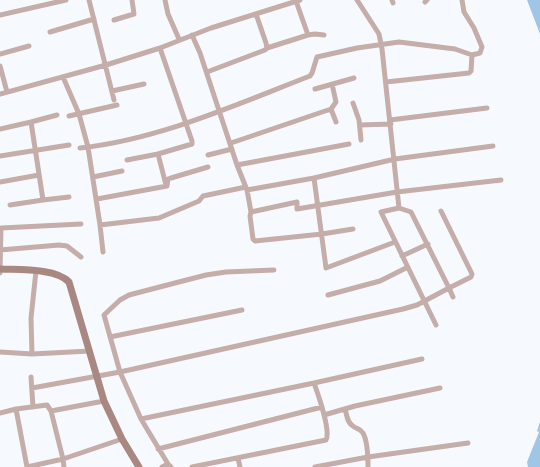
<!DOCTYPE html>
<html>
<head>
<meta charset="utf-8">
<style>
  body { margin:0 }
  canvas { display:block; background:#f6fafe }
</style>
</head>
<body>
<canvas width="540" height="467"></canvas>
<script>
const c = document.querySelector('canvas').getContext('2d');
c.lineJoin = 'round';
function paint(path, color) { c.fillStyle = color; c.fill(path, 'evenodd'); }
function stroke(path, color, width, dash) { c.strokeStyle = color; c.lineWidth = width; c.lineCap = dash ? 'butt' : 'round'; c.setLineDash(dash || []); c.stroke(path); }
paint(new Path2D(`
  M527,0H540V34Z
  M540,422V467H528L527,462L539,432L537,431Z`), '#9fc5e7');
stroke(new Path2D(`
  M89,0L114,100
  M165,0L168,14L179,39
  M392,0L393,3
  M296,1L308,35
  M425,2L427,0
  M0,15L66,0
  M114,20L134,14L132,0
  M50,32L94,19
  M192,35L200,53L237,165L247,190L251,212L297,202V209L397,192L501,180
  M267,48L308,35L315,34L324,35
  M0,54L29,46
  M0,66L7,92
  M207,72L265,50L267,48L266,43L256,14
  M63,77L79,114L88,147L100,225L159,218L199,201L203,196L246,187
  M386,82L469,73L471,71L472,55
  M332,84L336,102L331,109L336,122
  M315,89L354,78
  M112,91L144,84
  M0,94L106,65L160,48L211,28L300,0
  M353,103L359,120L361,140
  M69,116L117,105
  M390,120L487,108
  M31,122L57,115
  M360,125L391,124
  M0,129L31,122L43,200L69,197
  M231,143L331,109
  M80,148C160,139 235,105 310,76L312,73L317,57L357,48L399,42L455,49L472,55L480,53L482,47L474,28L464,12L462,0
  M158,154L166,185
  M208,155L232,149
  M0,156L69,145
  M127,160L158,154L192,144V141L160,48
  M237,165L349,144
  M93,177L122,171
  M0,182L39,175
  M247,190L314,178
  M97,199L167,186L168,179L171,178L208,167
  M10,205L43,200
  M399,208L381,212L436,325
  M441,211L472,274L471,277L449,288L453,297
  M251,212L250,216L253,239L255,241L322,234L353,229
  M100,225L103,252
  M395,242L326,268L314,178L395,159L493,146
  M0,250L59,245L67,246L81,257
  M402,256L428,244
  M0,273L1,228L81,224
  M328,295L380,281L408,267
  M110,337L242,310
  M0,352L32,354L90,351
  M32,354L31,318L36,271
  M31,377L33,407
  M32,388L120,372L403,309L417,305L449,288L411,212L399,208L382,49L379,34L357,0
  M16,409L27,467
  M345,409C347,415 347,423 353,426C356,429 360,428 363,433C368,442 368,457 368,467
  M51,411L104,401
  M0,413L16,409L47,405L51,411L63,459L27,467
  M324,415L355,406L440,388
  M141,419L314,383
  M158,449L322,407
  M238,458L240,467
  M168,464L141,419L120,372L104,315L120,300L129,295L175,283L206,275L226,272L274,270
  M64,467L63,459L122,439
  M162,467L168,464L171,467
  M192,467L326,440C331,431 318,394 314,383L422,359
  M315,467L368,457L468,443`), '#c5ada9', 5);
stroke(new Path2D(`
  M0,269C19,270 56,268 69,282L104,401L122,439L139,467`), '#aa8882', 7);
</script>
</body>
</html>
